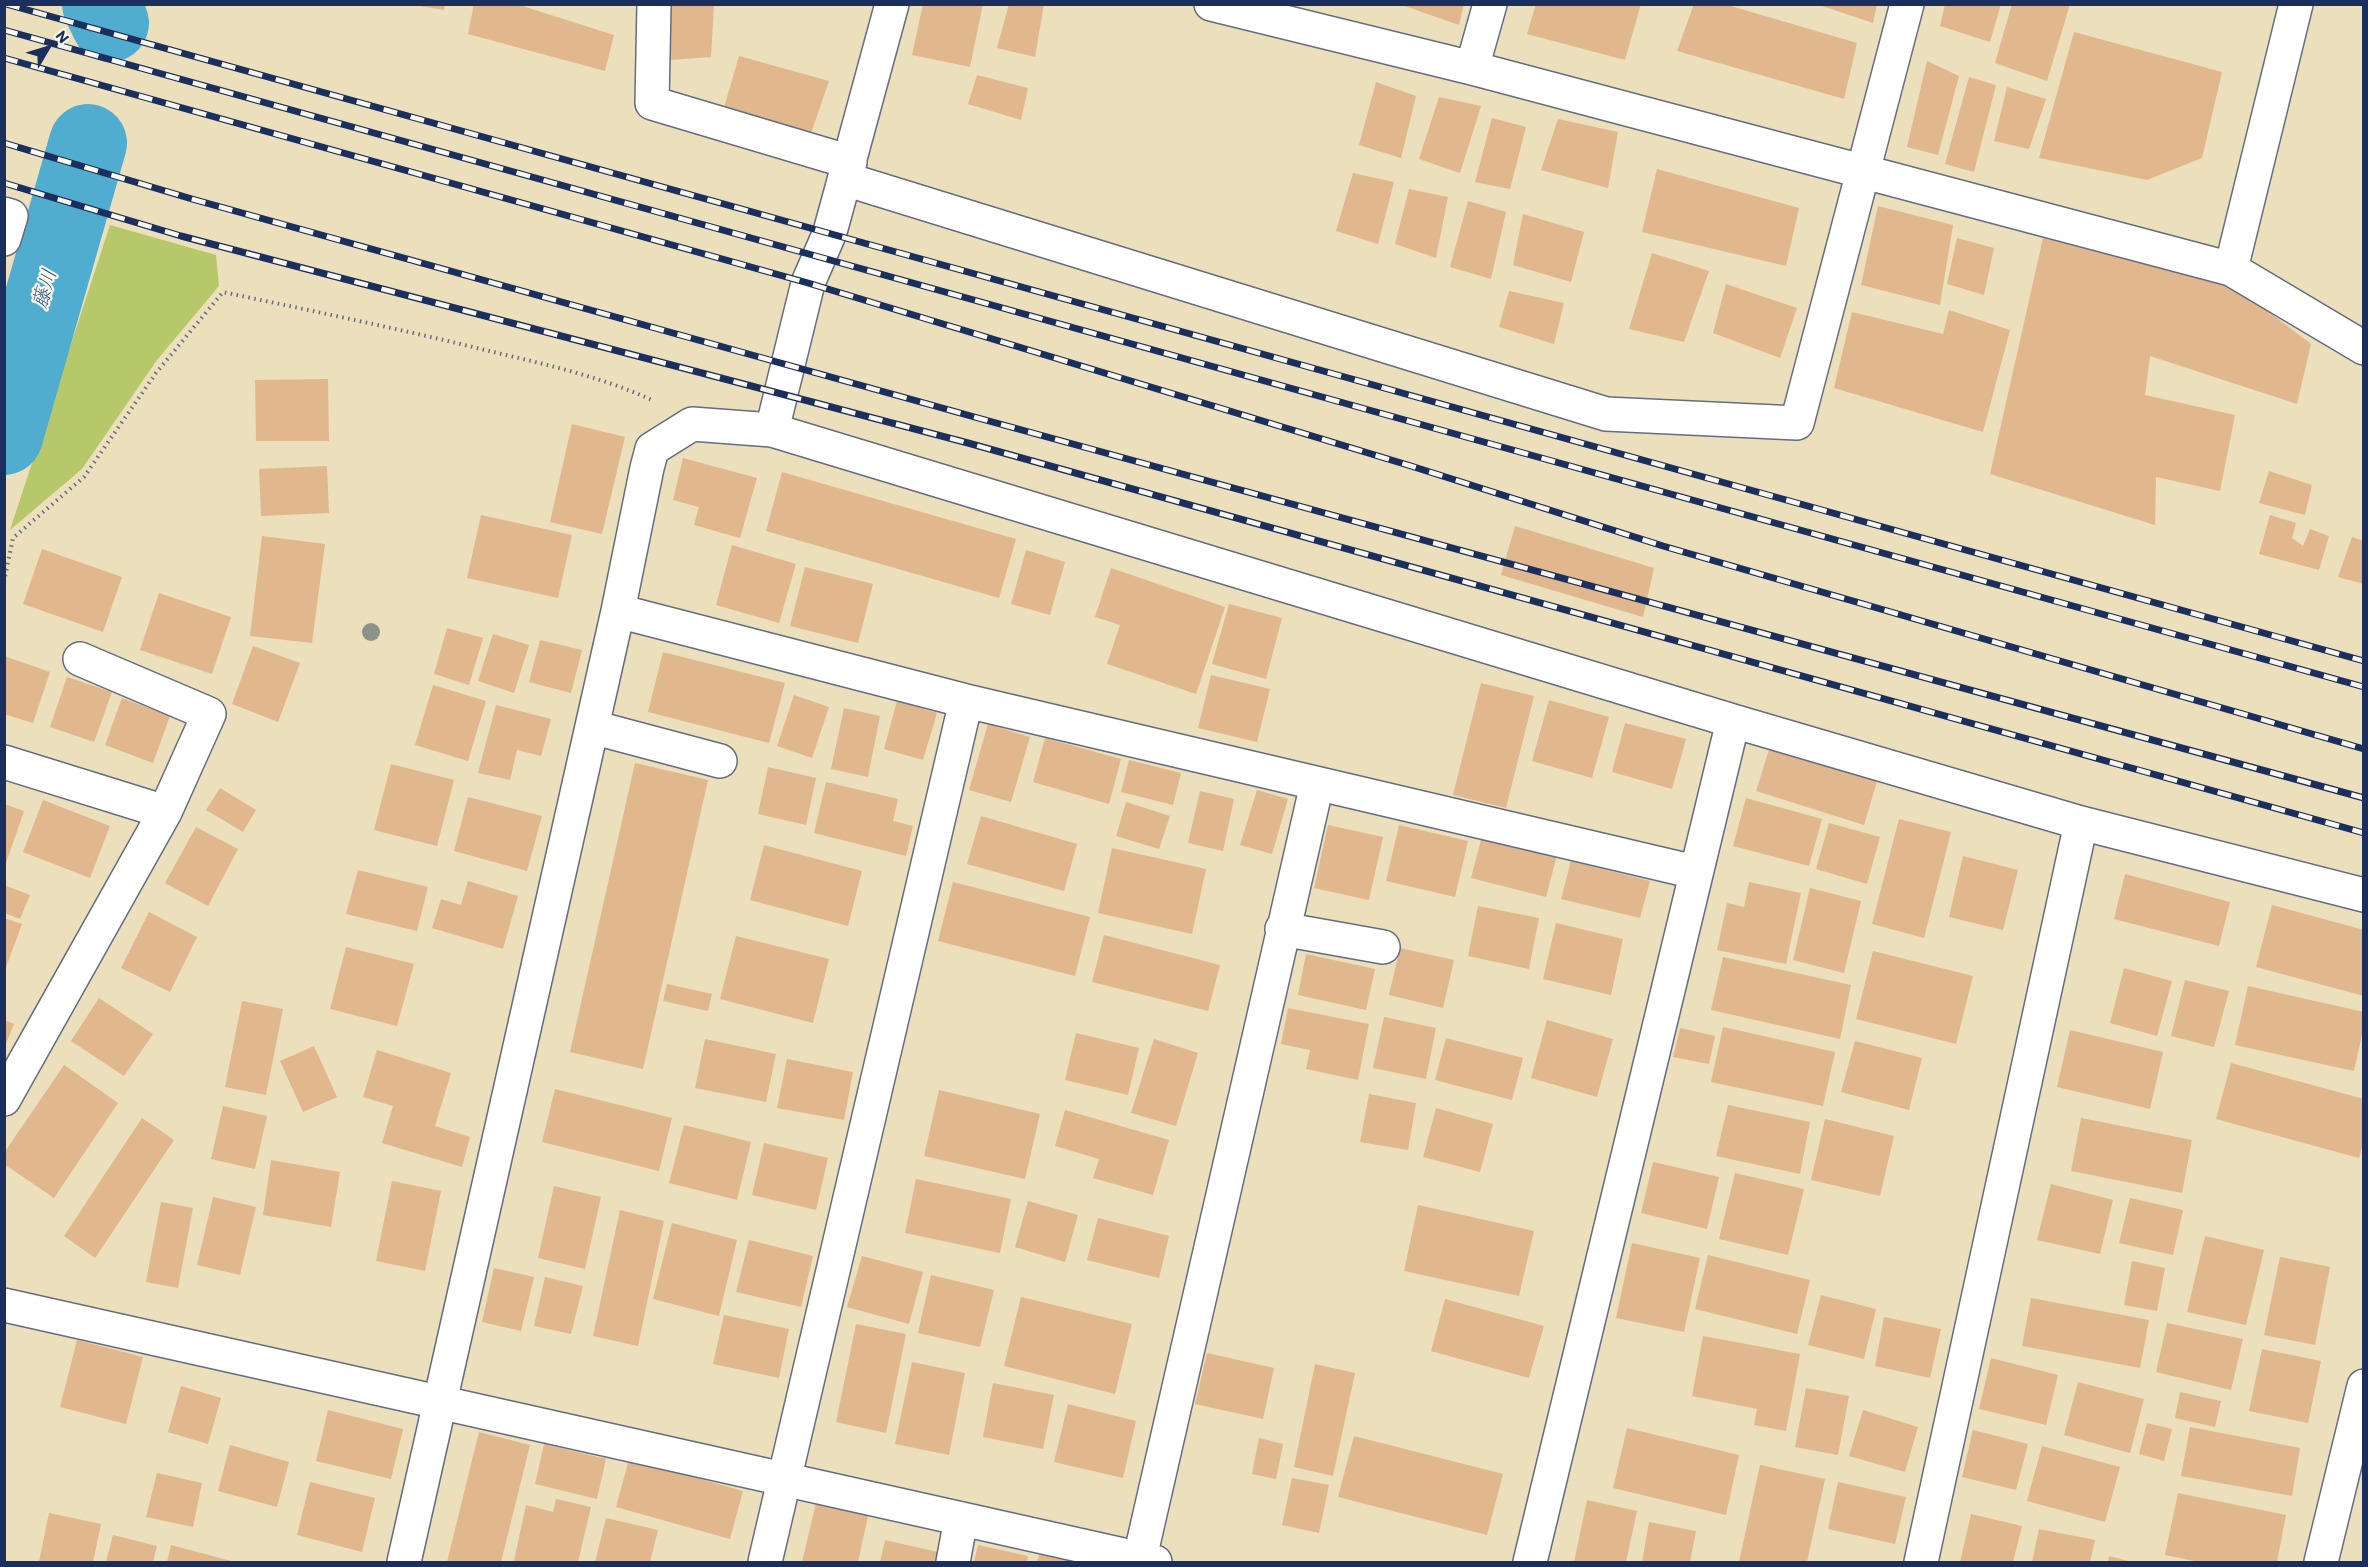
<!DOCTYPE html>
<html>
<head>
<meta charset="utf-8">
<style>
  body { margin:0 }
  #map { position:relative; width:2368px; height:1567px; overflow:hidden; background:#ecdfbc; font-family:Itim,sans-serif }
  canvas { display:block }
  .frame { position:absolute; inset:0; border:6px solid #1b2f5e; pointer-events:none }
  .north { position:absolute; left:18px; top:18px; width:60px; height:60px; -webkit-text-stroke:4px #fbf7ec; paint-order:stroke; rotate:52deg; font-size:16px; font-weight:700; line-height:24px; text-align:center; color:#1b2f5e }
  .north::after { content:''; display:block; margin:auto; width:21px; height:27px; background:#1b2f5e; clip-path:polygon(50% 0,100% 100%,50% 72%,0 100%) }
</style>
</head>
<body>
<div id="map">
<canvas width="2368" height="1567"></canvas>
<div class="frame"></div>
<div class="north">N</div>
</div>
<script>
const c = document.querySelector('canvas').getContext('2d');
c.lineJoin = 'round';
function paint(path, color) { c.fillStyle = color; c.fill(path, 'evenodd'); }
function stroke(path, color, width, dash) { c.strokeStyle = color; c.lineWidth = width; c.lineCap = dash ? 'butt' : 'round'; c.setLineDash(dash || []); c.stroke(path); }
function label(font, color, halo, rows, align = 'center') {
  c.font = font + ' Itim,"Klee One",sans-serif'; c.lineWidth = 4.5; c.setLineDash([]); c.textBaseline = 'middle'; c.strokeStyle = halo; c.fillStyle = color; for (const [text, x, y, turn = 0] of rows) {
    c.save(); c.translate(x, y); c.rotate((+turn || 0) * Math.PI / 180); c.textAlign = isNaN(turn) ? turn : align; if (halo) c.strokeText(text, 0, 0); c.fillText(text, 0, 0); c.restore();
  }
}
paint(new Path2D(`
  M110,225L216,255L219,286L157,360L82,469L10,530Z`), '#b7c86b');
stroke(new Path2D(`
  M101,4L110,23
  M4,436L88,143`), '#50adcf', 78);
paint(new Path2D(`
  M408,4H445L444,10Z
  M474,4H516L614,35L605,71L468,34Z
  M923,4H983L970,67L912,55Z
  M1009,4H1044L1035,57L997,48Z
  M1399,4H1464L1459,25Z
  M1536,4H1641L1625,60L1527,34Z
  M1694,4H1724L1857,43L1844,99L1677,51Z
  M1816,4H1877L1873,23Z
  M1945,4H2001L1990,42L1940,26Z
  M2012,4H2070L2047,81L1995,63Z
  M670,5H714L711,57L669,60Z
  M2074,32L2222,72L2202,158L2147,180L2039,158Z
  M739,56L829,81L811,133L723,111Z
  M1927,61L1959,76L1938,155L1907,147Z
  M977,75L1028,88L1021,120L968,104Z
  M1969,77L1996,85L1974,172L1945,164Z
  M1376,82L1416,96L1401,158L1359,145Z
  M2007,87L2046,99L2029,149L1994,141Z
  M1439,97L1481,106L1460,173L1419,159Z
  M1492,118L1526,127L1510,189L1475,182Z
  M1558,119L1618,132L1608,188L1541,170Z
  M1657,169L1799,208L1786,266L1642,232Z
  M1353,173L1394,182L1378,244L1336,231Z
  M1409,189L1448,197L1436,258L1395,244Z
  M1468,201L1506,212L1491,279L1450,267Z
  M1878,206L1953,225L1940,305L1861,285Z
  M1523,214L1584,232L1571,282L1513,265Z
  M1957,238L1994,248L1984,295L1947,284Z
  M2043,238L2237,288L2311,344L2297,404L2150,356L2145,395L2235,415L2220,491L2156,477L2155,525L1990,474Z
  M1652,253L1709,271L1684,342L1629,329Z
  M1726,284L1797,308L1780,358L1713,333Z
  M1509,291L1564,303L1554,344L1499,327Z
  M1949,310L2010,330L1983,432L1834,388L1852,312L1943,334Z
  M328,379L329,441H256L255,380Z
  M572,424L625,437L602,534L550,522Z
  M683,458L757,478L740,538L694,525L699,507L673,500Z
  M327,466L329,513L261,516L259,469Z
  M2269,471L2312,485L2305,515L2259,503Z
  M782,472L1016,539L999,598L766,531Z
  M481,515L572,535L558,598L467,578Z
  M2270,515L2296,523L2292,538L2303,546L2310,529L2329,536L2319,570L2259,554Z
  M1515,526L1654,568L1643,617L1501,575Z
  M262,536L325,544L312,643L250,636Z
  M2352,537L2364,541V584L2338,577Z
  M732,545L796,564L779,623L716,605Z
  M42,549L122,577L103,632L23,604Z
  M1026,550L1065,562L1050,615L1011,604Z
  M805,567L873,584L858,643L790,626Z
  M1111,568L1225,607L1196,694L1107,664L1120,625L1095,617Z
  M159,593L231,617L212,674L140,650Z
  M1229,604L1282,618L1266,679L1212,664Z
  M447,628L483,638L469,685L434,674Z
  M493,634L529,645L514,693L478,681Z
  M540,640L582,650L571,693L529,682Z
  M253,646L300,663L278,722L232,704Z
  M663,652L785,683L769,743L648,712Z
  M4,656L50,672L33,723L4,714Z
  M1211,675L1270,689L1257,742L1198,728Z
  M67,677L112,692L94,742L50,727Z
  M1481,683L1534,696L1506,808L1453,795Z
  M433,685L486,701L468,761L415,745Z
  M794,695L829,707L812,758L777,746Z
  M122,698L170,716L153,763L105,745Z
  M1549,700L1609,717L1592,778L1532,761Z
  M897,701L937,713L923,760L884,749Z
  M496,705L551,719L541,756L517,750L510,780L478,773Z
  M844,708L880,716L868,777L831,769Z
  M1625,723L1686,739L1672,789L1612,772Z
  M988,724L1030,737L1011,802L969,790Z
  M1045,738L1121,759L1109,804L1033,782Z
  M1771,743L1878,778L1864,825L1756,791Z
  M1129,760L1181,773L1173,805L1121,792Z
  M635,763L708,780L643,1069L570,1052Z
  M391,764L454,780L437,846L374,830Z
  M768,767L816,778L806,825L758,814Z
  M826,782L898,799L893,821L913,826L906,856L814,833Z
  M220,788L256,810L243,832L206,810Z
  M1257,790L1288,799L1272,854L1240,845Z
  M1200,791L1234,799L1223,851L1188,843Z
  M468,797L542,816L527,871L454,851Z
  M1746,798L1822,819L1809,866L1733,846Z
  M43,800L110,826L90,878L23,852Z
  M1126,802L1170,816L1159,849L1116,836Z
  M4,804L24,811L5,866H4Z
  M981,816L1077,844L1064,891L967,864Z
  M1899,819L1951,832L1924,938L1872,924Z
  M1829,823L1880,837L1867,884L1816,869Z
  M1328,825L1383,837L1369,900L1314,888Z
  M1399,825L1468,841L1455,897L1386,881Z
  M196,827L238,849L208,906L165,883Z
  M1482,836L1557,855L1546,897L1471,878Z
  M764,845L862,871L848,926L750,900Z
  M1112,848L1206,869L1192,934L1098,913Z
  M1963,856L2018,870L2003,930L1949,917Z
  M1571,861L1650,881L1640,918L1561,899Z
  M358,870L428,887L417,931L346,914Z
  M2125,874L2230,902L2219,946L2114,919Z
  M468,881L518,896L503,949L432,928L441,899L461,905Z
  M953,882L1090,917L1075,976L938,941Z
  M1749,882L1801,893L1786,964L1717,950L1727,903L1744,907Z
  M4,885L30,895L20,919L4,913Z
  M1810,888L1861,901L1844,973L1793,960Z
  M2272,905L2364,930V996L2256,967Z
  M1478,906L1539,918L1529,969L1468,956Z
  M149,912L197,937L170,992L121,968Z
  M4,918L22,924L5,970H4Z
  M1556,923L1623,939L1611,995L1543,979Z
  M1104,935L1220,965L1208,1011L1092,982Z
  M736,936L829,959L813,1023L720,999Z
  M346,947L414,964L397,1026L330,1009Z
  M1400,948L1454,960L1443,1008L1389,995Z
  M1873,951L1973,976L1956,1044L1856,1019Z
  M1306,954L1375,969L1366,1010L1298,995Z
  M1723,957L1851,985L1840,1039L1711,1010Z
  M2124,968L2172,981L2157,1036L2110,1023Z
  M2185,980L2229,991L2214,1047L2171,1036Z
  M667,984L712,994L708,1011L663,1001Z
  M2248,986L2364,1012V1025L2354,1071L2235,1045Z
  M99,998L153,1034L124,1076L71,1041Z
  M242,1001L283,1009L266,1095L225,1087Z
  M1288,1008L1369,1024L1358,1080L1306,1069L1310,1050L1281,1044Z
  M1384,1017L1436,1028L1426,1079L1373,1068Z
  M4,1020L14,1024L5,1046H4Z
  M1547,1020L1613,1039L1597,1097L1531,1078Z
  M1723,1027L1835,1052L1823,1106L1711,1082Z
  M1680,1028L1715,1036L1709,1064L1673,1057Z
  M2070,1030L2163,1052L2150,1109L2057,1087Z
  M1076,1033L1139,1048L1128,1095L1065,1080Z
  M1446,1038L1523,1058L1512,1100L1435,1080Z
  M705,1039L776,1054L766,1102L695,1088Z
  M1154,1039L1198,1053L1176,1126L1131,1113Z
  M1855,1041L1922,1058L1909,1110L1841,1092Z
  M314,1046L337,1097L303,1112L280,1061Z
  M377,1050L451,1073L435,1126L470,1137L462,1167L382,1143L393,1106L363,1097Z
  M787,1059L853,1072L844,1120L777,1108Z
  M2231,1063L2364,1099V1140L2359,1158L2216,1119Z
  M64,1065L118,1103L54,1198L4,1164V1153Z
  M555,1089L672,1118L659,1171L542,1142Z
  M939,1090L1040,1114L1025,1179L924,1156Z
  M1369,1094L1416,1103L1408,1150L1360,1142Z
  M1728,1105L1810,1122L1800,1174L1716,1156Z
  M223,1106L267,1116L255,1169L211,1159Z
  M1436,1108L1493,1124L1480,1172L1423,1157Z
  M1065,1110L1169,1140L1153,1195L1093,1178L1099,1159L1055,1146Z
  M142,1118L174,1140L95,1258L64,1236Z
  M2081,1118L2192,1140L2182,1193L2071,1171Z
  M1825,1119L1894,1136L1880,1196L1811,1180Z
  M684,1125L751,1142L737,1200L669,1183Z
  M764,1143L828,1158L816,1210L752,1195Z
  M271,1160L340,1172L331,1227L263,1215Z
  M1653,1162L1719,1177L1707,1229L1641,1213Z
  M1735,1173L1804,1189L1788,1255L1719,1239Z
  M916,1179L1011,1199L1000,1253L905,1233Z
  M392,1181L441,1191L425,1271L376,1261Z
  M2051,1184L2113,1200L2100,1254L2037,1240Z
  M554,1186L601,1197L585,1269L538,1258Z
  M213,1197L256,1207L240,1275L197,1265Z
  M2130,1198L2183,1210L2173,1255L2119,1243Z
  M1028,1201L1078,1215L1065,1262L1015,1247Z
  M161,1202L193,1208L178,1288L146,1282Z
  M1418,1205L1534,1231L1519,1296L1404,1271Z
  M620,1210L664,1221L638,1346L593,1336Z
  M1098,1218L1169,1236L1159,1278L1087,1260Z
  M672,1223L737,1240L719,1316L653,1299Z
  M2205,1236L2264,1250L2246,1325L2187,1312Z
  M749,1240L813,1256L801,1307L736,1292Z
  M1632,1243L1700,1258L1684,1332L1616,1318Z
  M1708,1255L1810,1280L1797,1334L1695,1309Z
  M862,1256L923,1272L909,1324L847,1307Z
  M2280,1257L2330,1267L2315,1345L2264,1335Z
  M2132,1261L2165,1268L2157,1311L2124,1305Z
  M494,1268L534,1277L521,1331L482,1322Z
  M931,1275L994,1290L980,1347L918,1333Z
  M545,1277L583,1286L571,1334L534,1326Z
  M1821,1295L1876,1309L1864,1359L1808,1345Z
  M1021,1297L1132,1324L1115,1394L1004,1366Z
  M2031,1298L2149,1320L2140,1368L2022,1346Z
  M1445,1299L1544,1326L1529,1378L1431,1351Z
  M724,1315L789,1329L779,1378L713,1364Z
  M1884,1317L1941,1329L1930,1378L1875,1366Z
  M2167,1323L2243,1339L2231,1390L2156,1372Z
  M856,1324L906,1334L886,1433L836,1422Z
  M1703,1336L1800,1354L1786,1431L1754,1425L1757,1409L1692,1396Z
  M77,1340L143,1357L126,1424L60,1407Z
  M2262,1349L2321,1361L2308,1423L2249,1411Z
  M1207,1353L1274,1368L1263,1419L1195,1404Z
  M1991,1358L2058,1375L2046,1425L1979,1409Z
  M912,1362L965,1373L949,1455L895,1444Z
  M1315,1364L1355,1373L1333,1476L1294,1467Z
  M2078,1382L2144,1399L2130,1453L2064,1435Z
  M993,1383L1054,1395L1043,1449L983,1437Z
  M181,1386L221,1398L208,1444L168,1432Z
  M1806,1388L1849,1396L1838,1455L1795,1447Z
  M2180,1392L2221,1401L2215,1427L2175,1418Z
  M1068,1404L1136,1421L1123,1478L1054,1462Z
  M328,1410L403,1429L391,1479L316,1461Z
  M1863,1410L1918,1427L1905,1472L1849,1456Z
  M2147,1423L2172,1429L2164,1461L2139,1454Z
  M2190,1427L2300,1448L2292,1496L2181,1476Z
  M1627,1428L1739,1455L1726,1515L1613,1488Z
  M1973,1430L2028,1444L2016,1490L1962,1477Z
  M479,1432L530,1445L501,1562H447Z
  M1354,1436L1503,1474L1487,1535L1338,1497Z
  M1259,1438L1283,1444L1276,1479L1252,1474Z
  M544,1444L606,1459L597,1499L535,1484Z
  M230,1445L289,1462L277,1507L218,1491Z
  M2042,1446L2120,1467L2105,1522L2027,1501Z
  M629,1459L743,1491L730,1539L616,1507Z
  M1760,1465L1825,1479L1807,1562H1739Z
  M157,1473L202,1483L193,1527L146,1517Z
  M1292,1478L1329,1485L1319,1533L1282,1525Z
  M310,1482L375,1498L362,1552L297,1535Z
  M1838,1482L1906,1497L1895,1544L1828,1529Z
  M2178,1493L2286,1515L2277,1562H2199L2165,1555Z
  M556,1499L591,1507L578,1562L514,1561L526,1505L553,1512Z
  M1587,1500L1637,1511L1626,1562H1574Z
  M816,1503L868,1516L858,1562H802Z
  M49,1513L101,1524L93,1562H39Z
  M1971,1514L2022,1526L2013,1562H1960Z
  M606,1518L658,1530L650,1562H595Z
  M1649,1522L1696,1531L1690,1562H1642Z
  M2039,1529L2095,1540L2090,1562H2032Z
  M113,1535L157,1546L153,1562H106Z
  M885,1540L942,1553L940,1562H880Z
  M171,1545L235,1562H167Z
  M978,1545L1028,1556L1027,1562H974Z
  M1039,1554L1075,1562H1037Z
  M2109,1556L2132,1562H2108Z`), '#e1b78d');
const minor = new Path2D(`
  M654,4L652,103L850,162
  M1211,4L1472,68L2231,269L2364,348
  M1472,68L1490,4
  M845,179L1606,414L1797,423L1907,4
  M4,214L11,216L4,239
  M2231,269L2296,4
  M772,430L808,283L830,232L892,4
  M618,611L966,701L1695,872
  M80,659L209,714L165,812
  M592,727L720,761
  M4,762L165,812L4,1099
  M1282,929L1383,947
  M4,1305L1155,1562
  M404,1562L618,611L647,468L652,449L692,424L772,430L1733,721
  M765,1562L966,701
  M953,1562L961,1519
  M1139,1562L1317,784
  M1530,1562L1733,721L2081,823L2364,895
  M1921,1562L2081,823
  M2321,1562L2364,1386`);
stroke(minor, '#646d7f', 36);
stroke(new Path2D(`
  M4,582L13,538L84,477L156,373L223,292C312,311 401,329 489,351C544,364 603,377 654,401`), '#646d7f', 4, [1.5, 4.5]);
stroke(minor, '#fff', 33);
const rail = new Path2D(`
  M6,4L2364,661
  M4,30L2364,687
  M4,58L808,283L1411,466L1663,546L2364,749
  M4,143L192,199L978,418L2364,798
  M4,183L181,236L968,443L2364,833`);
stroke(rail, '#1b2f5e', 7);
stroke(rail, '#fbf7ec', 4.5, [14]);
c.fillStyle = '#8e938a';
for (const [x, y] of [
  [371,632]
]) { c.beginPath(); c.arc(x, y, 9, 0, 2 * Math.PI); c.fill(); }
label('italic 20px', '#2e5b86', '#fbf7ec', [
  ["藤川",46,289,-74]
]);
</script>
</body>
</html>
